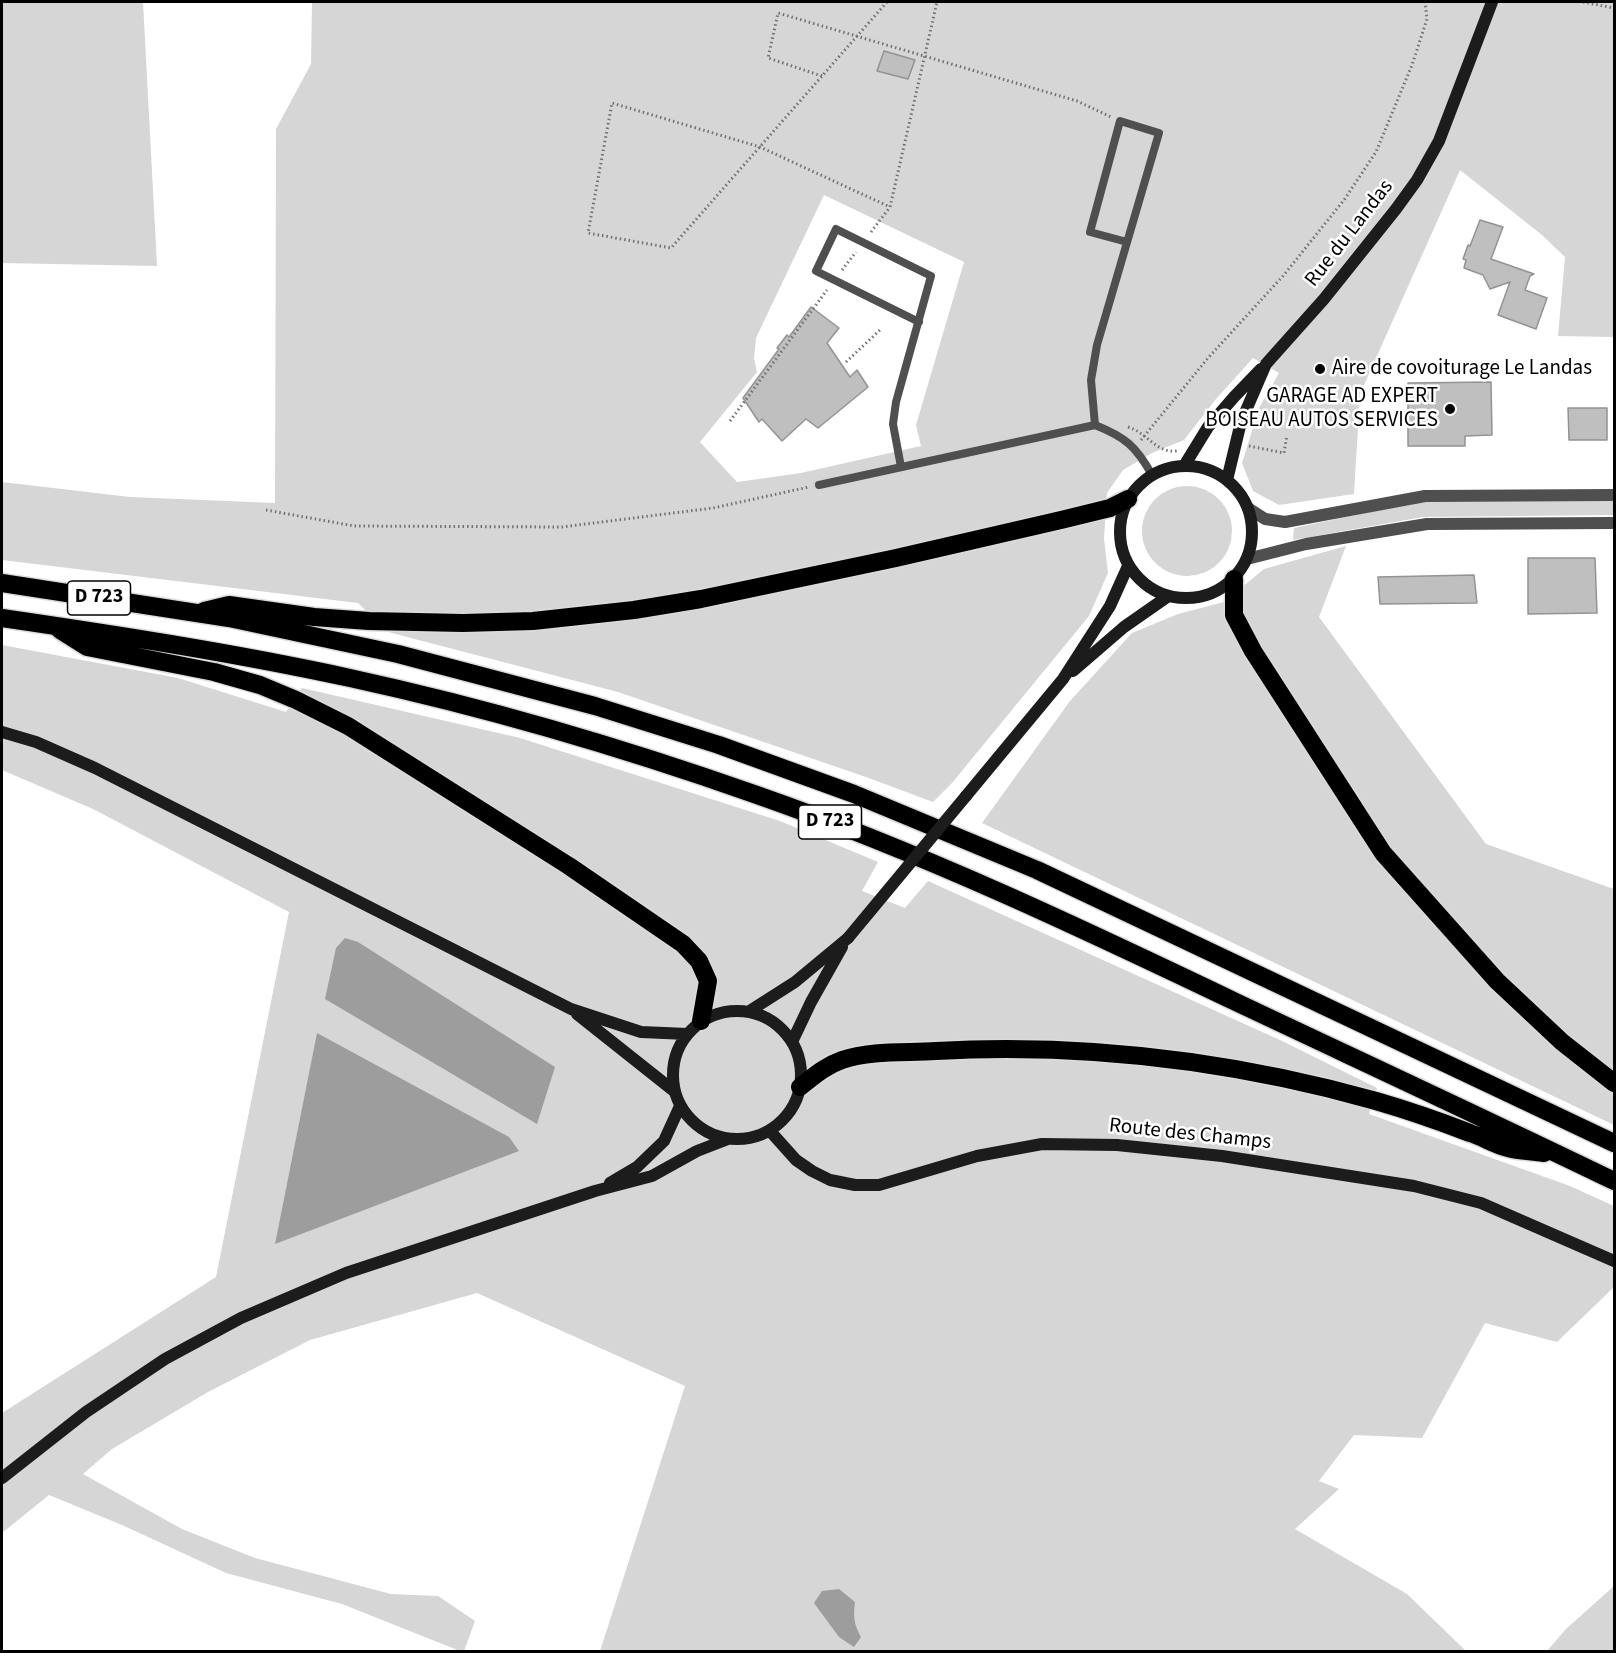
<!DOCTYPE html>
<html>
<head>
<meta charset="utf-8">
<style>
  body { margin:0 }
  #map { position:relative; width:1616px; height:1653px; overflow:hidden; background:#fff; font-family:"Source Sans 3",sans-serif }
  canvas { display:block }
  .frame { position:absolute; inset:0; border:3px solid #000; pointer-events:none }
</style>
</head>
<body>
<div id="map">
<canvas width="1616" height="1653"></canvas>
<div class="frame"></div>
</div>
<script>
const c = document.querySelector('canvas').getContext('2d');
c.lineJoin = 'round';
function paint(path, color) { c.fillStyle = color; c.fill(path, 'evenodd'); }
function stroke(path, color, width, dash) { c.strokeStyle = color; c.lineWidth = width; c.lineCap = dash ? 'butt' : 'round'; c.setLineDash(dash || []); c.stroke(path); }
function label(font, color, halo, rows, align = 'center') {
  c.font = font + ' "Source Sans 3",sans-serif'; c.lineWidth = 5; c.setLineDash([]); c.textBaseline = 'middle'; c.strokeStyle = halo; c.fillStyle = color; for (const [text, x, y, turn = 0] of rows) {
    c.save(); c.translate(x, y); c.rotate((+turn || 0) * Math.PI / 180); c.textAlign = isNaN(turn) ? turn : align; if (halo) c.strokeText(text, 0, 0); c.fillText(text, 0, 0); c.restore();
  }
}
paint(new Path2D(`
  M2,2H143L157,266L2,263Z
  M312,2H1614V337L1558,336L1565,257L1542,235L1460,170L1360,394L1354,494L1279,505L1253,491L1242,463L1259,408L1279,373L1253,358L1216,399L1184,440L1152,453L1123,470L1107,493L1104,539L1108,573L1089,616L952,783L933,802L866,777L618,692L388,632L358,603L2,560V482L130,497L275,503L276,129L311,64ZM824,195L964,262L916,425L921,446L801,473L737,482L700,442L757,372L754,358L756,338Z
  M1142 531a45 45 0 1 1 90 0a45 45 0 1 1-90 0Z
  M1614,499V515L1423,517L1293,540L1294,528L1420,501Z
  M1346,546L1319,617L1486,844L1614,889V1125L982,823L1070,701L1132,633L1178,614L1224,602L1264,569Z
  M2,645L178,678L286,712L302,688L520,738L780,821L878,862L862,891L905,908L928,881L1280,1040L1377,1088L1369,1114L1570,1186L1614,1206V1287L1557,1342L1485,1323L1422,1438L1354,1435L1319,1481L1339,1489L1295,1529L1407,1594L1466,1651H600L685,1386L477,1293L310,1340L208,1392L112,1449L83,1474L182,1529L255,1558L391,1594L438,1596L475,1621L464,1651H460L342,1604L226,1573L122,1525L49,1495L2,1533V1413L216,1277L289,912L93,809L2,770Z
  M1614,1586V1651H1547L1566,1629Z`), '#d6d6d6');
paint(new Path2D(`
  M345,938L358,942L555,1067L537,1124L325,999L336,948Z
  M317,1033L509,1137L519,1151L275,1244Z
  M839,1589L855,1602C853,1617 854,1624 861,1637L854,1647L839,1637L814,1603L822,1591Z`), '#9d9d9d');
const building = new Path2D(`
  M884,51L915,60L908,79L877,71Z
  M1480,220L1503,227L1491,259L1534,274L1530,276L1525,290L1547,298L1536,329L1498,315L1510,282L1490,289L1483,275L1464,268L1466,260L1463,259L1468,245L1470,246Z
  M811,307L839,328L827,343L850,377L857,370L868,387L818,428L806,419L782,441L762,419L759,422L743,398L779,349L777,348L787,335L789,337Z
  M1491,382L1492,435L1465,436V446H1408V383Z
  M1568,408H1607V440H1569Z
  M1528,558H1595L1597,613L1528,614Z
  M1474,575L1477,603L1380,604L1378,577Z`);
paint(building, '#bfbfbf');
stroke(building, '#939393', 1.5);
const highway = new Path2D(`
  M1234,579V615L1253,651L1383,853L1497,981L1562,1042L1614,1083
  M2,583L229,618L398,654L595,706L719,745L854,794L1037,870L1614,1143
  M204,611L229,605L314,617L369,621L463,623L533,621L634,610L701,599L896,558L1061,520L1110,508L1128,499
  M2,618C118,635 235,653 350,678C488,708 624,748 757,795C923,853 1081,928 1240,1004C1365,1063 1490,1121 1614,1181
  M60,630L87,647L214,672L260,685L296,700L348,726L569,866L683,944L699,961L708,981L701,1021
  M800,1087C814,1076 825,1066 842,1060C871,1050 906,1053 936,1051C1085,1043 1233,1061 1376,1101C1407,1110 1439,1121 1470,1133C1483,1137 1495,1145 1508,1148C1519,1151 1532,1151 1544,1153`);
stroke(highway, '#dbdbdb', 21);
stroke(new Path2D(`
  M887,2L671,248L588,233L612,103L760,147L890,207
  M1583,2L1614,8
  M822,76L768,58L778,13L1077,101L1111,117
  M871,232L890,207L937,2
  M842,270L856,252
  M846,362L880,330
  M730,421L827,290
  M1128,427C1148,433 1155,453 1177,451
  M1141,440L1208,358L1283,276L1344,200L1376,152L1412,65L1427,19L1425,2
  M1249,446L1284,453L1287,435
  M266,510L354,526L562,527L713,508L809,487`), '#717171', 3, [1.5, 3]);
stroke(new Path2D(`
  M1095,425L1091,380L1097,345L1159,133L1120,121L1090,232L1127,242
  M901,467L893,424L896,402L931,276L836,229L816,271L919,322
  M819,485L1095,425C1125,437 1136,446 1152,475`), '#4f4f4f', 8);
stroke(new Path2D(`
  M1248,508L1265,519L1285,522L1425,496L1614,495
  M1247,559L1306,544L1427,524L1614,523`), '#4f4f4f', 12);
stroke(new Path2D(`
  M1120 532a66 66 0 1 1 132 0a66 66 0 1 1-132 0Z
  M1184,466L1208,427L1234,397L1261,369
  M1227,480L1241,422L1266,364L1324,299L1396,209L1417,180L1439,141L1492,2
  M1073,671L1124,627L1167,597
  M2,732L36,742L95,768L571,1009L641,1032L687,1034
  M966,796L1063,679L1110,606L1128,566
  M673 1075a64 64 0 1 1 128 0a64 64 0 1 1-128 0Z
  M748,1012L795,982L848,938
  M577,1014L674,1091
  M792,1042L811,1002L842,947
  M770,1131L796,1160L812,1171L830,1180L855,1185H879L977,1156L1042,1144L1117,1145L1222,1156L1414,1186L1481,1203L1614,1261
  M610,1183L637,1167L664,1141L680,1106
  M2,1478L86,1412L165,1359L241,1318L346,1273L595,1191L652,1176L697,1151L728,1139`), '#1c1c1c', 12);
stroke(highway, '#000', 18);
stroke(new Path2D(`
  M848,938L966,796`), '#1c1c1c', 12);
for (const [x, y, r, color] of [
  [1320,369,6,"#000"],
  [1450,409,6,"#000"]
]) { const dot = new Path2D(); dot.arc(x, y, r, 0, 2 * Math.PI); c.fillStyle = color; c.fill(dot); stroke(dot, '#fff', 2); }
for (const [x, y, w] of [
  [99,598,63],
  [830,822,63]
]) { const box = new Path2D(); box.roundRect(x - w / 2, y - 17, w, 34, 4.5); c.fillStyle = '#fff'; c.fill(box); stroke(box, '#000', 1.5); }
label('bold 20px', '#000', null, [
  ["D 723",99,598],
  ["D 723",830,822]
]);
label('21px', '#000', '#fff', [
  ["Rue du Landas",1350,234,-52],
  ["Route des Champs",1190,1135,6]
]);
label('21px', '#000', '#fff', [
  ["Aire de covoiturage Le Landas",1332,369],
  ["GARAGE AD EXPERT",1438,397,"right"],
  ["BOISEAU AUTOS SERVICES",1438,421,"right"]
], 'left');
</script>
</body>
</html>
